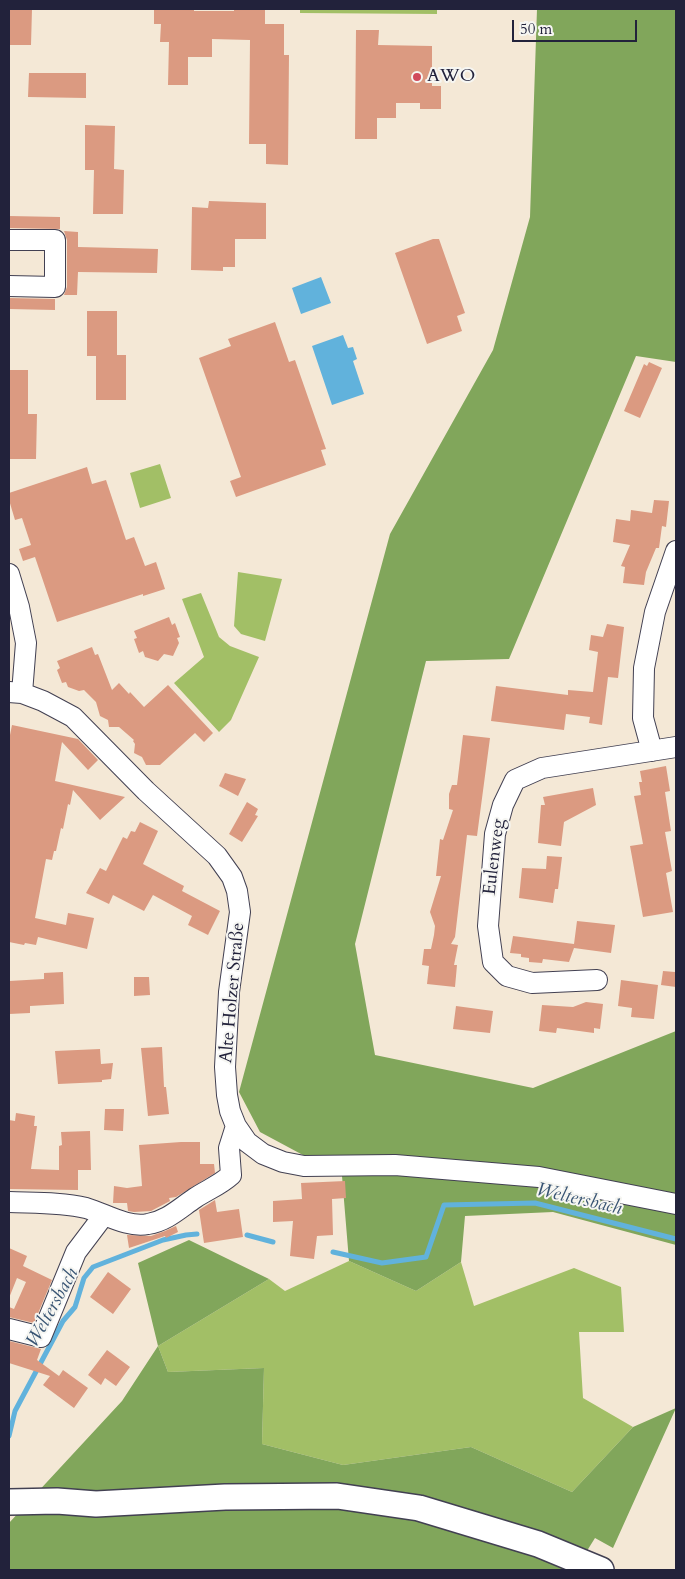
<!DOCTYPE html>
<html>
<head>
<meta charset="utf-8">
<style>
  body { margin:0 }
  #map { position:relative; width:685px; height:1579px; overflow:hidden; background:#f4e8d6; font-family:Cardo,serif }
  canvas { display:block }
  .frame { position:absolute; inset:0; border:10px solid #22223b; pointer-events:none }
  .scale { position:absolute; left:512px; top:20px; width:125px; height:22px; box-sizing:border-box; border:2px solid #22223b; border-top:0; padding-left:6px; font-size:15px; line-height:18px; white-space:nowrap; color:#22223b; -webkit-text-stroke:4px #f6f6f2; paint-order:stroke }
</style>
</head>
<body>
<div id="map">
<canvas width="685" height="1579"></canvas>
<div class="frame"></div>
<div class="scale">50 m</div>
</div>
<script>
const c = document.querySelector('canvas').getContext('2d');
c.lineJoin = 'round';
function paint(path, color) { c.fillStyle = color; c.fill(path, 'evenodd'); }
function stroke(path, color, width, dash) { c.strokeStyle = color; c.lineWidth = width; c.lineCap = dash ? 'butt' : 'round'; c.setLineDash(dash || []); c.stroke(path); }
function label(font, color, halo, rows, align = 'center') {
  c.font = font + ' Cardo,serif'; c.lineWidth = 4; c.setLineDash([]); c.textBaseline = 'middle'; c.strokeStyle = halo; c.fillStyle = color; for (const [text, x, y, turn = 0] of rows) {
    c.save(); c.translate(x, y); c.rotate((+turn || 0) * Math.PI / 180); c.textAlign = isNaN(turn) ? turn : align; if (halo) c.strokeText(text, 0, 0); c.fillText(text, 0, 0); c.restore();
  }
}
paint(new Path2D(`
  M300,9H437V14L300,13Z
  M160,464L171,498L140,508L130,473Z
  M238,572L282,579L265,641L241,634L234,626Z
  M201,593L219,637L230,646L259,657L231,720L219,732L174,683L204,657L182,599Z
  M349,1261L416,1291L461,1262L474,1306L574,1268L621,1287L624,1332H579L583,1398L633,1427L572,1492L471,1447L343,1465L262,1444L264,1368L168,1372L158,1346L269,1279L285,1291Z`), '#a2bf66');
paint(new Path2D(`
  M537,9H676V362L636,356L509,659L426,661L355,944L375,1055L533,1088L676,1031V1245L553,1212L465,1216L461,1262L416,1291L349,1261L342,1176L260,1132L239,1092L390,534L493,350L530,217Z
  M189,1240L269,1279L158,1346L168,1372L264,1368L262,1444L343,1465L471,1447L572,1492L633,1427L676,1408L613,1548L595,1538L575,1570H9V1523L122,1401L158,1346L138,1263Z`), '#81a65b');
paint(new Path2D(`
  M321,277L331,303L301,314L292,288Z
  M343,335L348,348L353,347L357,359L353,361L364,394L332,405L312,346Z`), '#61b2dc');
stroke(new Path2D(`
  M247,1235L273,1242
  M333,1252L382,1263L426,1257L444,1205L535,1203L676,1239
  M9,1436L15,1411L63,1321L75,1307L84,1278L93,1267L163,1240L186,1235L197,1234`), '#61b2dc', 5);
paint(new Path2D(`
  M9,9H32L31,45H9Z
  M154,9H194V11H234V9H265V24H284V55H289L288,165L266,164V144H249L250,40L212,39V57H188V85H168L169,42H160L161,24H154Z
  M356,30H379L378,45L432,46V86H441V109H420V103H396V118H377V139H355Z
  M29,73H86V98L28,97Z
  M85,125L115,126L114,169L124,170L123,214H93L94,170H85Z
  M209,201L266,203V239H235V267H223V271L191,270L192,207L208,208Z
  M9,216L60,217V229L9,228Z
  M64,231L78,232V247L158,249L157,273L78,272L77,295H64L67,287V240Z
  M433,239H439L465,313L457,316L462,331L427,344L395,253Z
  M9,298L55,299V310L9,309Z
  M87,311H117V355H126V400H96V356H87Z
  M275,322L289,362L295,360L326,449L321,450L326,465L236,497L230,481L241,477L199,358L231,346L228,339Z
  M649,362L662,368L640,418L624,411L644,364L647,366Z
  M9,370H28V414H37L36,459H9Z
  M87,467L92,484L106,480L126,540L134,537L145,566L156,562L165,589L143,596V594L57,622L35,557L23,561L19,549L31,545L22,518L15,520L9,500V493Z
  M654,500L669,501L666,527L662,526L659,548H656L646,572L644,585L623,583L625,567L621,566L630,545L613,542L616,519L630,521L631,510L652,513Z
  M169,617L172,625L175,623L180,637L177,638L179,643L173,656L164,654L158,661L145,657L143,651L139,653L134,639L137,638L134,631Z
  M607,624L624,627L618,678L608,677L602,725L589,723L590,717L566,714L564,730L491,721L496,686L568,695V690L593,692L598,652L589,650L591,635L603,637Z
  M92,647L95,655L98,654L112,690L119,683L129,694L130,692L144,707L168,685L213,733L204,742L195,733L160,765H146L142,757L134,753L135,744L133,741L134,740L119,727H109L108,720L100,716L96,702L84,690L79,691L68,687L66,682L62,683L57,670L60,668L57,661Z
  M12,725L78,739L98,760L88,770L62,742L55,781L125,797L100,820L73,790L70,805L68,804L63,829L61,828L56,851H54L52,860L46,859L35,918L66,925L68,913L94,918L87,949L38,937L36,945L25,943L24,945L9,942V740Z
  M463,735L490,738L477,836L467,835L455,937L451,944L458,945L454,965H457L455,987L427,984L429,966L422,965L424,949H431L434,935L435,926L430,912L441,876H436L440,839L443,840L453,810L449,809V794L452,785H457Z
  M666,766L670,791L665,792L671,831L665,832L672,871L666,873L673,912L643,917L630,846L643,844L634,796L641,795L639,782H642L640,771Z
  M225,773L246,779L238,796L219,786Z
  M593,788L596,805L564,822L561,846L538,843L541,805H545L543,797Z
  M247,802L258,809L255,815L258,816L242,842L229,834Z
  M140,822L158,831L143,864L184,886L182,891L220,911L208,935L188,925L192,916L153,895L144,911L113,895L109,904L86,893L100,868L106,871L123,837L127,839L131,831L135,832Z
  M547,856L562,857L558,889H555L553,903L519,898L522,868L546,869Z
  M577,921L615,925L611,953L574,948L569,962L543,959L542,963L529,962V958L521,957V954L510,953L513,936L574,944Z
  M663,971L675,972L676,987L661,985Z
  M63,972L64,1004L30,1006V1013L9,1014V981L44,979V973Z
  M134,977H149L150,995L134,996Z
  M621,980L658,985L654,1019L631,1017L632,1008L618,1006Z
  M586,1002L603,1004L600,1029L594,1028V1033L557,1028L556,1033L539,1031L542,1005L573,1007Z
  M456,1006L493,1011L490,1033L453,1029Z
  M162,1047L164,1087H166L169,1114L148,1116L141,1048Z
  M100,1049L101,1064L113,1063L111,1079L102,1080V1082L58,1084L55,1051Z
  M105,1109H124L123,1131L104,1130Z
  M16,1113L35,1116L34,1126H37L31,1169L59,1170V1146L62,1145L61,1132L90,1131L91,1170H78V1190L9,1189V1120L15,1121Z
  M181,1142H200V1164H214L215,1173L176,1197L169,1198L170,1201L151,1211L134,1212L128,1211L127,1203H113L114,1186L127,1188L142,1186L139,1145Z
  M345,1181L346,1198L332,1199L333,1235L317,1236L314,1259L290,1256L293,1221L273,1222V1201L302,1199L301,1183Z
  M215,1200L217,1212L239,1209L243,1237L204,1243L199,1210Z
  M176,1226L178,1232L166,1238L165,1236L129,1248L127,1235L151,1236L165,1231Z
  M9,1248L27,1256L23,1266L52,1280L34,1323L9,1317V1307L14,1309L26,1282L17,1278L9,1298Z
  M108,1272L131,1289L113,1314L90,1297Z
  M9,1341L41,1349L37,1360L59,1376L63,1370L88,1388L74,1408L43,1385L50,1376L9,1363Z
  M107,1350L130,1367L116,1386L105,1378L101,1385L88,1375Z`), '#db9a81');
const minor = new Path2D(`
  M9,240H55V287L9,286
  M9,574L19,607L26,643L22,693
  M9,692L22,693L43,701L73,717L146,791L217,856L232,877L237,891L240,912L229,992L225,1067L227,1095L230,1111L236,1126L247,1142L263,1154L283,1162L304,1166L395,1165L539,1177L676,1204
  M652,751L643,718L644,668L655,612L676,551
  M597,980L532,983L507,976L493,962L488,926L495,834L503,805L515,780L542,768L676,747
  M9,1202C34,1203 61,1202 86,1208C106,1214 127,1228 148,1224C167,1221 180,1208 195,1198C207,1190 220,1185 231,1175L229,1148L236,1126
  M9,1329L41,1337L76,1252L104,1215`);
const major = new Path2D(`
  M9,1502L57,1501L96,1504L225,1497L337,1496L419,1508L538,1544L601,1570`);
stroke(minor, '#424052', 22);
stroke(major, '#424052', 28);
stroke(minor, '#fff', 20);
stroke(major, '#fff', 25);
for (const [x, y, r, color] of [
  [417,77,5,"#d1495b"]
]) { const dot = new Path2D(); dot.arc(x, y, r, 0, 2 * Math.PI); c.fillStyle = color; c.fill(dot); stroke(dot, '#f6f6f2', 2); }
label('18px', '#22223b', '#f6f6f2', [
  ["AWO",427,77]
], 'left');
label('18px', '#22223b', '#f6f6f2', [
  ["Eulenweg",495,857,-83],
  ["Alte Holzer Straße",233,993,-85]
]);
label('italic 19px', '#385473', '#f6f6f2', [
  ["Weltersbach",579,1200,13],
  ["Weltersbach",53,1308,-61]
]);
</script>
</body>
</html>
